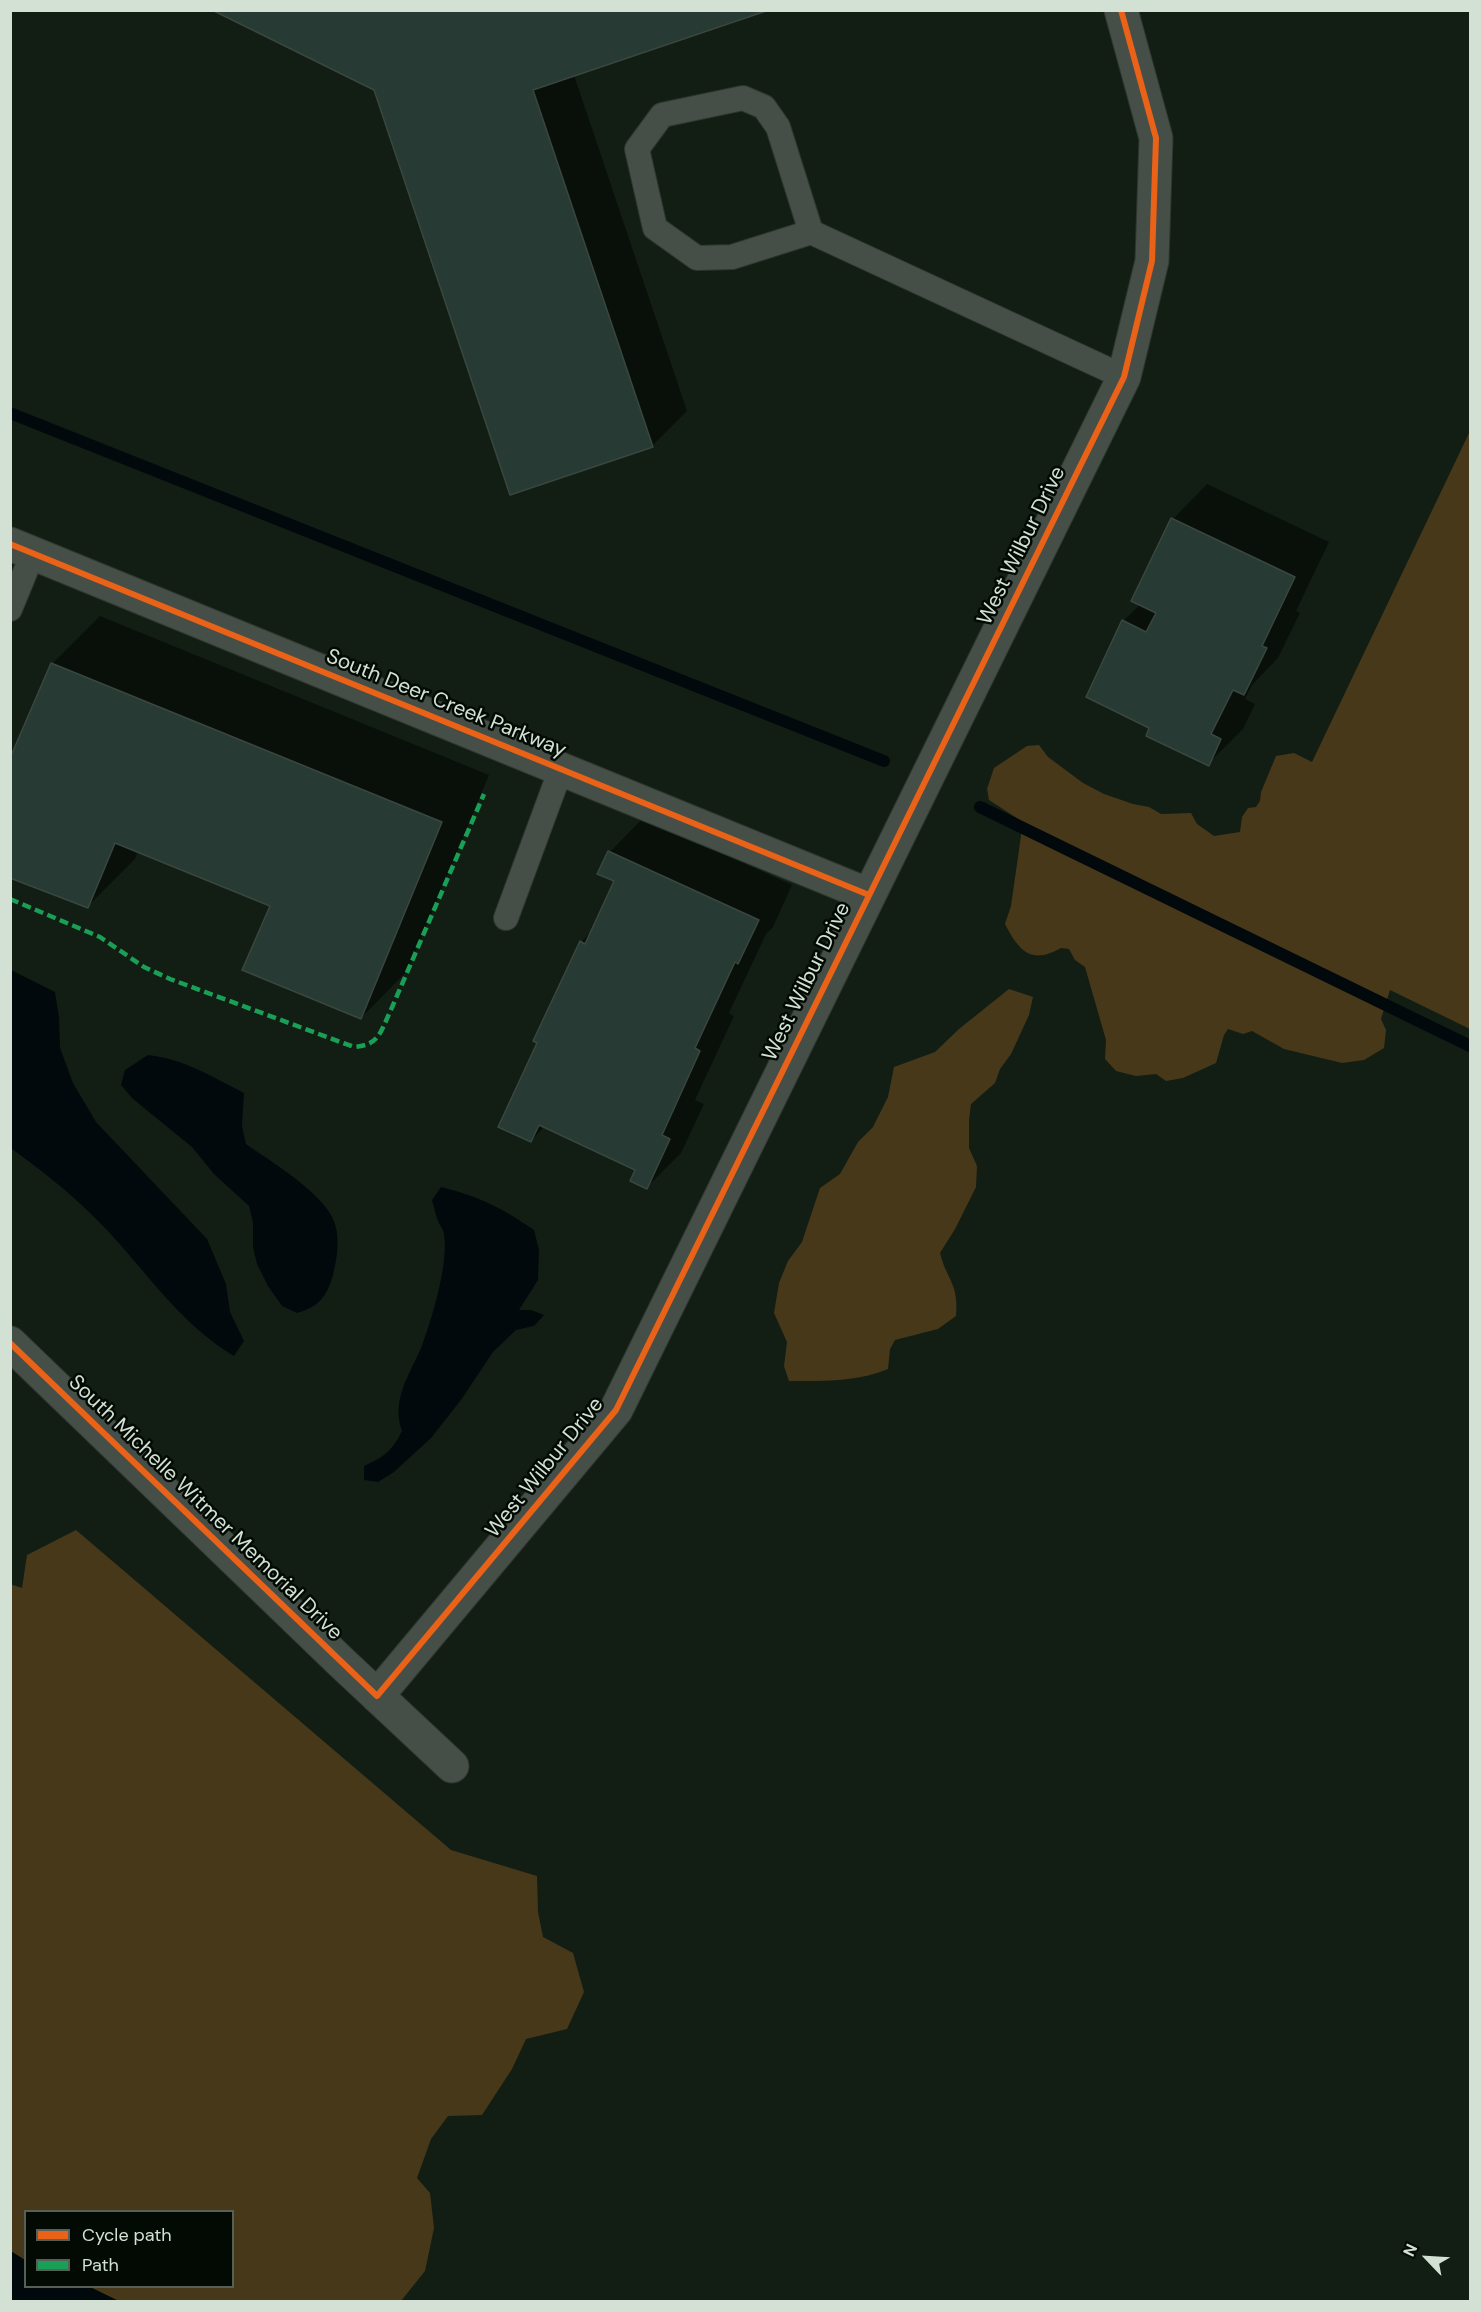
<!DOCTYPE html>
<html>
<head>
<meta charset="utf-8">
<style>
  body { margin:0 }
  #map { position:relative; width:1481px; height:2312px; overflow:hidden; background:#121e14; font-family:"DM Sans",sans-serif }
  canvas { display:block }
  .frame { position:absolute; inset:0; border:12px solid #d2e1d3; pointer-events:none }
  .legend { position:absolute; left:24px; top:2210px; width:210px; height:78px; box-sizing:border-box; background:#030a04; border:2px solid #566057; margin:0; padding:8px 10px; list-style:none; font-size:18px; color:#d2e1d3 }
  .legend li { display:flex; align-items:center; gap:12px; height:30px }
  .legend b { width:30px; border:2px solid #566057 }
  .north { position:absolute; left:1397px; top:2228px; width:60px; height:60px; -webkit-text-stroke:4px #030a04; paint-order:stroke; rotate:295deg; font-size:16px; font-weight:700; line-height:24px; text-align:center; color:#d2e1d3 }
  .north::after { content:''; display:block; margin:auto; width:21px; height:27px; background:#d2e1d3; clip-path:polygon(50% 0,100% 100%,50% 72%,0 100%) }
</style>
</head>
<body>
<div id="map">
<canvas width="1481" height="2312"></canvas>
<div class="frame"></div>
<ul class="legend">
<li><b style="height:8px;background:#ea6118"></b>Cycle path</li>
<li><b style="height:8px;background:#1a9f57"></b>Path</li>
</ul>
<div class="north">N</div>
</div>
<script>
const c = document.querySelector('canvas').getContext('2d');
c.lineJoin = 'round';
function paint(path, color) { c.fillStyle = color; c.fill(path, 'evenodd'); }
function stroke(path, color, width, dash) { c.strokeStyle = color; c.lineWidth = width; c.lineCap = dash ? 'butt' : 'round'; c.setLineDash(dash || []); c.stroke(path); }
function label(font, color, halo, rows, align = 'center') {
  c.font = font + ' "DM Sans",sans-serif'; c.lineWidth = 5; c.setLineDash([]); c.textBaseline = 'middle'; c.strokeStyle = halo; c.fillStyle = color; for (const [text, x, y, turn = 0] of rows) {
    c.save(); c.translate(x, y); c.rotate((+turn || 0) * Math.PI / 180); c.textAlign = isNaN(turn) ? turn : align; if (halo) c.strokeText(text, 0, 0); c.fillText(text, 0, 0); c.restore();
  }
}
paint(new Path2D(`
  M1470,431V1029L1390,990L1381,1019L1386,1030L1384,1048L1364,1060L1342,1063L1284,1049L1252,1031L1243,1034L1228,1029L1224,1035L1216,1063L1183,1078L1166,1081L1156,1074L1136,1076L1116,1071L1105,1059L1106,1040L1085,967L1075,960L1069,949L1061,948C1031,965 1019,951 1005,924L1011,906L1023,822L989,800L987,789L994,768L1027,746L1039,745L1048,757L1083,783L1104,794L1133,804L1149,807L1161,814L1191,813L1197,824L1214,836L1240,832L1242,817L1248,808L1256,807L1260,801L1261,792L1276,756L1294,753L1312,762Z
  M1009,989L1033,997L1029,1015L1011,1054L1000,1069L995,1083L971,1104L969,1120V1148L977,1166L976,1187L955,1229L940,1253C947,1281 959,1283 956,1316L938,1329L895,1340L890,1349L888,1369C857,1382 822,1381 789,1381L784,1366L787,1342L774,1313L779,1283L788,1261L802,1242L820,1188L840,1174L858,1142L873,1127L888,1097L894,1067L935,1052L959,1029Z
  M76,1530L451,1850L537,1876L538,1912L543,1937L573,1953L584,1992L567,2029L526,2039L512,2069L482,2115L448,2116L431,2139L417,2178L430,2193L434,2228L425,2271L401,2301L117,2302L90,2287L232,2286V2212H26L25,2260L11,2251L10,1584L22,1588L27,1555Z`), '#48381a');
paint(new Path2D(`
  M11,970L55,992L59,1017L60,1048L73,1083L96,1122L207,1239L226,1284L230,1312L244,1341L234,1356C175,1321 140,1261 92,1215C67,1190 39,1169 11,1148Z
  M148,1055C184,1059 213,1077 244,1093L242,1126L246,1144C270,1161 327,1195 335,1224C340,1240 337,1259 333,1275C327,1296 319,1307 297,1313L282,1306L268,1286L257,1264L253,1247V1223L249,1206L214,1174L192,1147L133,1099L121,1085L125,1070Z
  M441,1187C481,1197 500,1207 534,1230L539,1250L538,1280L519,1310H531L544,1315L534,1326L516,1330L493,1352L461,1400L431,1438L394,1472L378,1482L364,1480V1466C384,1457 392,1451 402,1431C391,1400 409,1376 421,1348C431,1322 449,1263 444,1235C444,1229 438,1224 437,1218C435,1213 434,1206 432,1200Z
  M10,2251L25,2260L26,2286L90,2287L119,2301H11Z`), '#02090c');
paint(new Path2D(`
  M574,75L687,411L652,446L375,89Z
  M1207,484L1329,542L1296,611L1300,613L1278,658L1252,685L1245,699L1255,704L1243,729L1208,764L1151,728L1123,621L1141,604L1173,519Z
  M100,616L489,775L408,970L361,1018L272,905L138,851L135,859L87,907L52,664Z
  M644,817L792,885L773,927L766,934L729,1013L734,1016L695,1100L704,1104L681,1153L647,1187L637,1169L545,1126L531,1141L539,1042L581,942L592,931L616,881L599,873L610,852Z`), '#0007');
stroke(new Path2D(`
  M10,413L884,761
  M980,807L1470,1046`), '#02090c', 12);
const building = new Path2D(`
  M212,10H769L533,90L653,447L510,495L374,90Z
  M1171,518L1295,577L1262,646L1267,648L1244,695L1233,690L1211,734L1221,739L1209,766L1146,736L1149,728L1086,697L1122,620L1146,632L1156,613L1131,601Z
  M51,663L442,822L361,1019L242,970L270,906L115,843L88,908L10,878V758Z
  M608,851L759,920L738,964L735,962L695,1048L700,1051L662,1135L670,1139L647,1189L630,1181L635,1170L539,1125L531,1142L498,1127L537,1043L533,1041L580,941L585,944L614,881L597,874Z`);
paint(building, '#273a33');
stroke(building, '#394740', 1.5);
const service = new Path2D(`
  M811,232L778,127L764,107L743,98L662,115L637,149L655,228L697,258L732,257L811,232L1124,377
  M10,609L33,553
  M506,918L561,769`);
const minor = new Path2D(`
  M10,544L869,895
  M10,1343L341,1662L452,1766
  M377,1696L616,1410L1124,377L1152,261L1156,138L1121,10`);
stroke(service, '#2e372f', 26);
stroke(minor, '#2e372f', 35);
stroke(service, '#464f47', 24);
stroke(minor, '#464f47', 33);
stroke(new Path2D(`
  M10,899L100,937L144,967L170,979L354,1047C379,1045 380,1033 390,1012L484,794`), '#1a9f57', 4.5, [9, 4.5]);
stroke(new Path2D(`
  M10,544L869,895
  M10,1343L377,1696L616,1410L1124,377L1152,261L1156,138L1121,10`), '#ea6118', 6);
label('21px', '#d2e1d3', '#030a04', [
  ["West Wilbur Drive",1022,546,-64],
  ["South Deer Creek Parkway",446,704,22],
  ["West Wilbur Drive",807,982,-64],
  ["West Wilbur Drive",545,1468,-51],
  ["South Michelle Witmer Memorial Drive",205,1508,44]
]);
</script>
</body>
</html>
